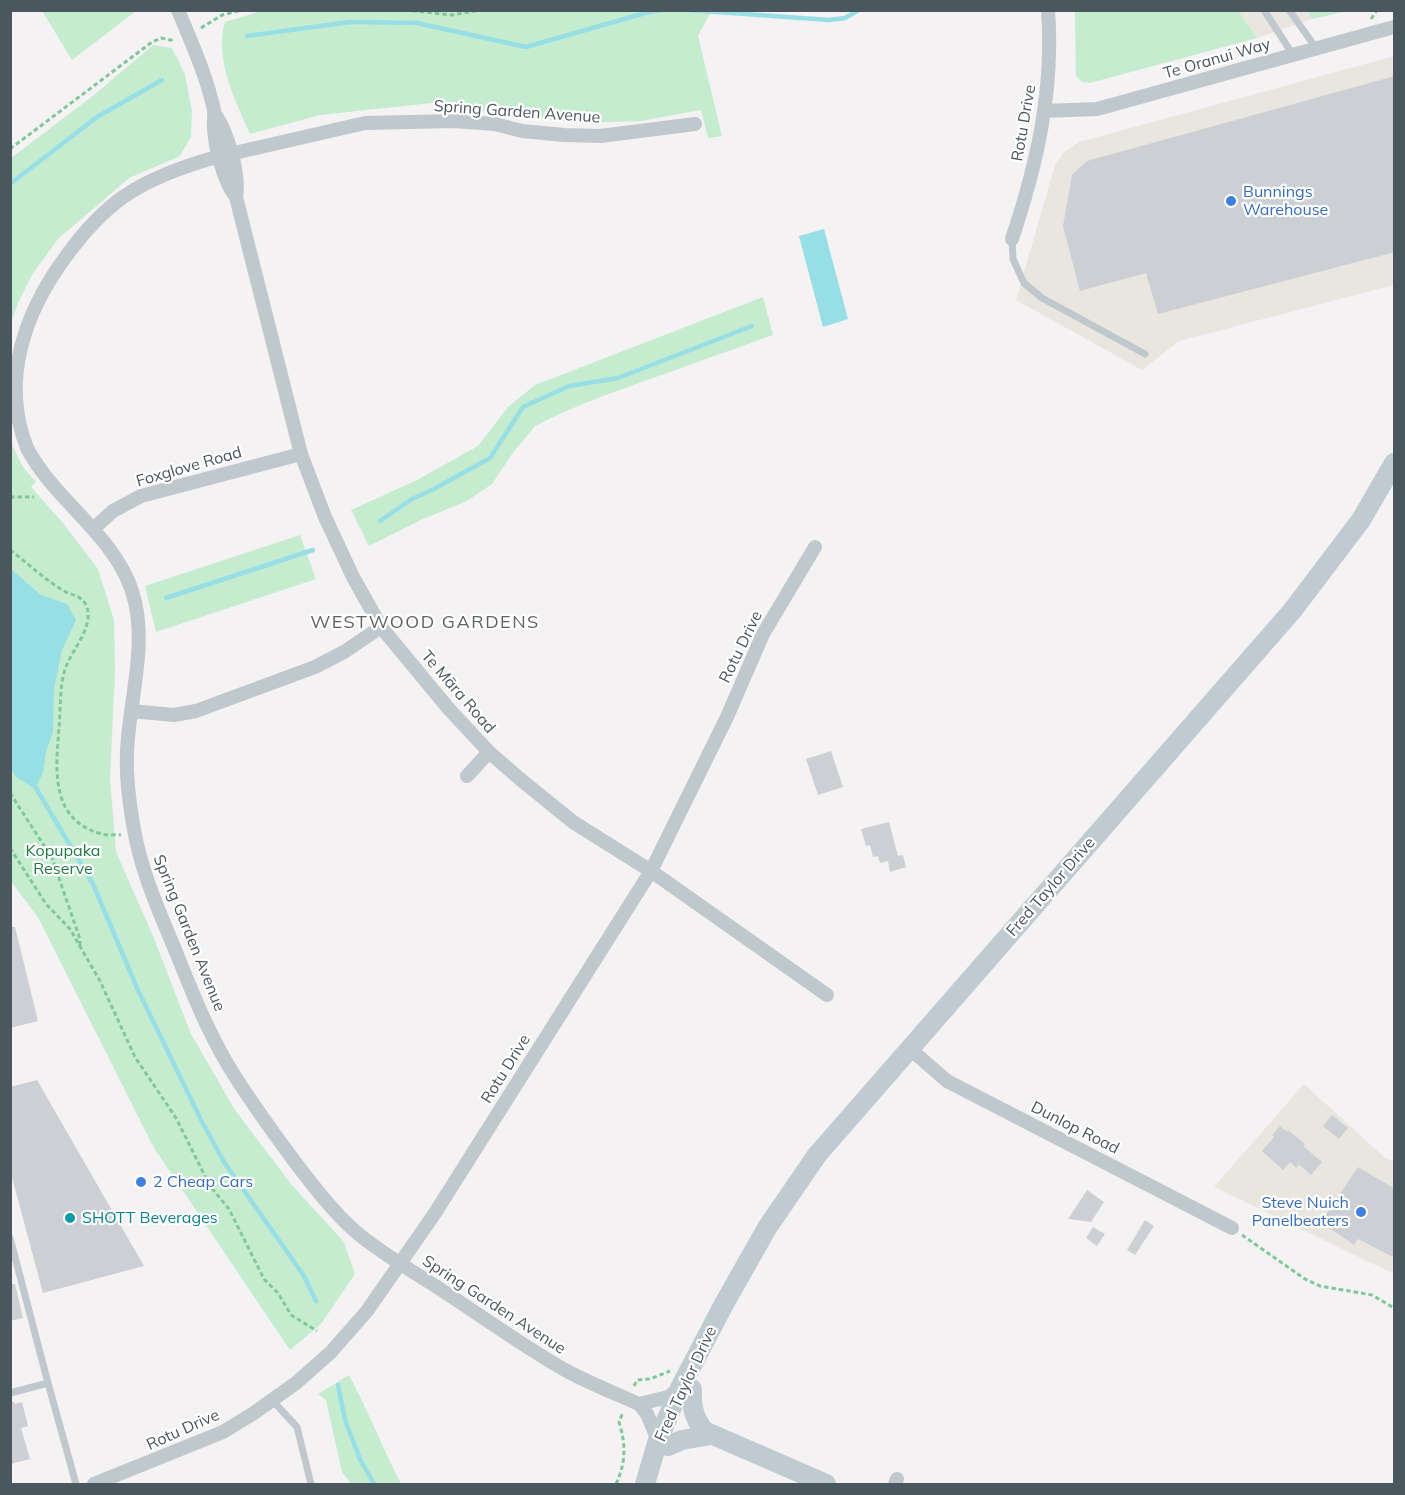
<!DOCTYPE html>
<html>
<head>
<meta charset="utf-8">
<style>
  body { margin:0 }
  #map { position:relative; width:1405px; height:1495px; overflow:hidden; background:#f4f2f2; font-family:Mulish,sans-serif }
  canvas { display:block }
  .frame { position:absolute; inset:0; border:12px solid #4b575e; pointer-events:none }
</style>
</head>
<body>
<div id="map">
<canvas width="1405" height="1495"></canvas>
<div class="frame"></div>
</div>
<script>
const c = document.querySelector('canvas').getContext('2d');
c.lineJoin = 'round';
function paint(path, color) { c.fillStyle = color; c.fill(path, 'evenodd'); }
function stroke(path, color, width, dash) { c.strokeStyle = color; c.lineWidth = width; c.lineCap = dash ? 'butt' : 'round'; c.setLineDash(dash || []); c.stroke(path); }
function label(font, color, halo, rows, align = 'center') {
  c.font = font + ' Mulish,sans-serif'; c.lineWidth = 4.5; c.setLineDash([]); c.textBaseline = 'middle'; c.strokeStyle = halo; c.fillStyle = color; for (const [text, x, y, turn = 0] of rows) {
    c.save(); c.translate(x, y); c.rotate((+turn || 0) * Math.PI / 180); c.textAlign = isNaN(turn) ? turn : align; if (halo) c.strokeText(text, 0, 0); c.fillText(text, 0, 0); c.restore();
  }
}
paint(new Path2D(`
  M1239,11H1307L1312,19L1257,38Z
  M1394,56V285L1179,341L1142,370L1016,300L1055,165L1063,153L1079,142Z
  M1304,1084L1384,1157L1394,1162V1274L1214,1187Z`), '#e9e6e0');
paint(new Path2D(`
  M42,11H136L72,60Z
  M262,11H711L698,36L722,136L708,138L701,110L641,121L579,123L504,114L432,103L320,115L250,134C235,100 214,59 225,22Z
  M1075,11H1239L1257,38L1090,83L1082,82L1076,76Z
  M1307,11H1347L1312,19Z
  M153,45L172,48L185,74L192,112L191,137L180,156L129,178L58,239L33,273L18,303L11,323V158L94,95Z
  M763,297L773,335L603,396L561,413L535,426L512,454L492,484L467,501L423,519L369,546L351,510L417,480L478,446L508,407L535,385Z
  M11,443L23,467L36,482L31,487L63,523L98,569L114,620L115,673L110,778L116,852L153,936L191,1034L235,1110L291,1184L344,1242L355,1274L321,1324L290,1350L154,1148L39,919L11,881Z
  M300,535L316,579L156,632L145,586Z
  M349,1375C368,1411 383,1448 401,1484H351L342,1472L326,1400L318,1394Z`), '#c6ecd0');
paint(new Path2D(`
  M824,229L848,319L823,327L799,236Z
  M10,568L41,595L67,604L76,620L62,650L54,689L53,732L46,752L43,773L35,789L16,777L11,768Z`), '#97dee5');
stroke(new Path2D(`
  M689,10L829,20L845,18L859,10
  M247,36L350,22L417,23L526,47L649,12L662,10
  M10,184L97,117L162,80
  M380,521L412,499L434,489L490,458L523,407L569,386L618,378L752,326
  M166,598L313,550
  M33,783L93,884L137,988L202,1122L224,1162L304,1276L316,1301
  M338,1385L345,1420L360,1459L374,1484`), '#97dee5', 4.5);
paint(new Path2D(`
  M1395,76V252L1158,314L1146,273L1080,291L1063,226L1072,175L1087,161Z
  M831,751L843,787L818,795L806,759Z
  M889,822L898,856L903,855L906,867L890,872L888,861L880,863L878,856L873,857L870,845L866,846L861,829Z
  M10,927H15L38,1021L10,1028Z
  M37,1080L144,1266L43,1293L10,1170V1087Z
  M1332,1115L1348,1128L1339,1139L1323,1126Z
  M1280,1126L1287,1132L1288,1130L1305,1144L1303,1146L1322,1162L1311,1175L1299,1164L1297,1168L1290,1162L1283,1170L1262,1151L1274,1137L1272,1135Z
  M1358,1167L1395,1189V1258L1358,1239L1354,1245L1321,1222Z
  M1087,1190L1104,1202L1091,1222L1068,1219Z
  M1145,1220L1154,1226L1135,1255L1127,1250Z
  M1093,1227L1105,1234L1097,1246L1086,1238Z
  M10,1284H15L23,1318L10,1321Z
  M10,1402H14L15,1404L22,1402L28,1426L21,1428L30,1459L10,1464Z`), '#ccd0d4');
stroke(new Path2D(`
  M405,10L452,15L480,10
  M1371,19L1377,10
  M201,28L222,15L242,10
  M10,149L152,42L161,38L171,40L175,39
  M10,497H34
  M10,550C29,564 46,581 66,592C73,595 80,596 85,603C97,624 72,649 66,667C59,685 61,708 59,727C56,769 49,820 102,834C108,836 115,834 121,835
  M10,793L52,858L80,939V946
  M10,848L46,904L70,929L100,981L135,1057L176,1118L210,1186L229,1209L264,1279L278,1293L291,1315L317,1331
  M1242,1235L1305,1279L1320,1286L1372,1295L1394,1308
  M634,1386L637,1380L650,1379L670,1371
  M616,1484C626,1463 626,1444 619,1422L623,1412`), '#81c79c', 3, [4.5, 3]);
stroke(new Path2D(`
  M1264,10L1293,55
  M1289,10L1316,48
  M1012,239L1013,259L1024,283L1042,298L1145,354
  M10,1238L48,1383
  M10,1393L48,1383L76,1484
  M272,1400L297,1427L311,1484`), '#bfc8cd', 7);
stroke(new Path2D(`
  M178,10C192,44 206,74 214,110C215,116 213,122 214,128C215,148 224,182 236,197
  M1045,111L1097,109L1394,27
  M215,114C228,133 240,175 236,197L301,454L325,517L353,577L381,627L448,708L489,752L520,779L573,822L651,871L827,995
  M230,154L365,123L454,121L495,124L522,131L564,135L600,136L695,124
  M220,156C187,165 152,177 123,197C101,213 83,233 67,255C25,311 0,380 27,448C54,500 114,535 132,591C149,642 129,700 127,752C126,776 129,801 133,824C140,868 157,907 174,947C190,987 206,1028 228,1065C247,1097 270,1128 292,1158C311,1183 332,1211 356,1232C382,1254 414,1272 443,1291C483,1317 523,1346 565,1370C589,1383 614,1393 639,1404L647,1414L658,1440
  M1012,239C1037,164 1054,90 1048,10
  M93,529L113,511L141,496L301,454
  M131,711L174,715L196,711L315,667L344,652L381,627
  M467,776L489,752
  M909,1048L947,1081L1232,1228
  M639,1404L668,1397L680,1388
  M94,1484L223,1432L254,1413L296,1383L331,1352L367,1311L435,1213L651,871L727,717L763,634L815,547
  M895,1484L897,1479`), '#bfc8cd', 14);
stroke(new Path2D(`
  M692,1389C691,1406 694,1418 704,1431L826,1484
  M668,1446L682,1440L711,1435
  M645,1484L658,1440L680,1388L724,1304L767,1228L817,1155L1292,611L1361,520L1394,463`), '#c0cad1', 20);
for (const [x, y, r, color] of [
  [1231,201,6,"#3f7fe0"],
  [141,1182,6,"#3f7fe0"],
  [1361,1212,6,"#3f7fe0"],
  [70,1218,6,"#0f9aa8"]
]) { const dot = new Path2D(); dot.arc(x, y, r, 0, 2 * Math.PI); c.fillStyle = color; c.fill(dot); stroke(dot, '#fff', 2); }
label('16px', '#4b575e', '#fff', [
  ["Te Oranui Way",1217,59,-16],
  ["Spring Garden Avenue",517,112,4],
  ["Rotu Drive",1024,123,-80],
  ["Foxglove Road",189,467,-16],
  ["Rotu Drive",741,647,-64],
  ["Te Māra Road",458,692,49],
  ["Fred Taylor Drive",1051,887,-49],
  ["Spring Garden Avenue",189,933,68],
  ["Rotu Drive",506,1069,-58],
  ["Dunlop Road",1075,1128,27],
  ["Spring Garden Avenue",494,1305,33],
  ["Fred Taylor Drive",686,1384,-65],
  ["Rotu Drive",183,1430,-24]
]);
label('16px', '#366cbe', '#fff', [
  ["Bunnings",1243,192],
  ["Warehouse",1243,210],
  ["2 Cheap Cars",153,1182],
  ["Steve Nuich",1349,1203,"right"],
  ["Panelbeaters",1349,1221,"right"]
], 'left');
label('16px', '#217a43', '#fff', [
  ["Kopupaka",63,851],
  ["Reserve",63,869]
]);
label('16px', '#0d838f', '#fff', [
  ["SHOTT Beverages",82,1218]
], 'left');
c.letterSpacing = '1.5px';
label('18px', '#5f6366', '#fff', [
  ["WESTWOOD GARDENS",425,623]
]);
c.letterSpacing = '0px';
</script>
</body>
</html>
